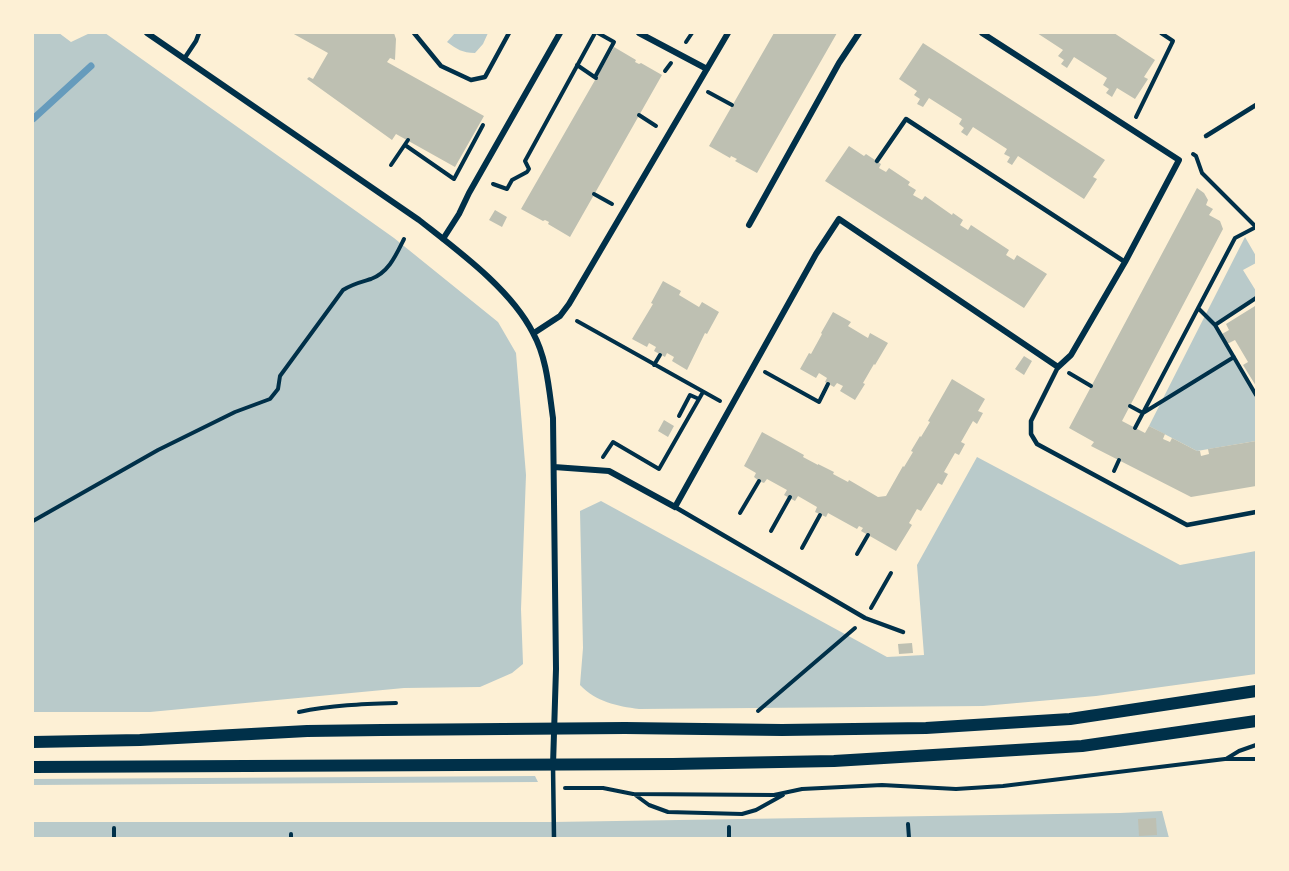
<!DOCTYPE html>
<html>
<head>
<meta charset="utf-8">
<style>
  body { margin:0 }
  #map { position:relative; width:1289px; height:871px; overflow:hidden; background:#fdf0d5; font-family:"Titillium Web",sans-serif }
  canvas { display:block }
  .frame { position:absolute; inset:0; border:34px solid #fdf0d5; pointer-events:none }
</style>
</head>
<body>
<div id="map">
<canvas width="1289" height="871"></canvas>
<div class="frame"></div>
</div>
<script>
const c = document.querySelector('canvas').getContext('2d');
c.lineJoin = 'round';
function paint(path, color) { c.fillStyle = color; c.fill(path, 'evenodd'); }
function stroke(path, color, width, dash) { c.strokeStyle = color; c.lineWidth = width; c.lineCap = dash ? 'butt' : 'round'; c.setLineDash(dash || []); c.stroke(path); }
paint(new Path2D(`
  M33,33H59L71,42L90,33H105L394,238L498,322L516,353L526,475L521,609L523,664L512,673L480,687L404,688L150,712H33Z
  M455,33H488L483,44L475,53C462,53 457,49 447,42Z
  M1245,237L1256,256V263L1243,270L1256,291V298L1215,325L1256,395V441L1197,451L1149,426Z
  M977,457L1180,565L1256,551V674L1096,696L983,706L639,709C617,706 596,702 580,685L583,648L580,511L601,501L887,657L924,655L917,565Z
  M535,776L538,782L33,785V779Z
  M1162,811L1169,838H33V822H553L1120,813Z`), '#b9caca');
stroke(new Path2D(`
  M33,119L91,66`), '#669bbc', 7);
paint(new Path2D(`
  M292,33H394L396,39L395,60L390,58L387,62L484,116L455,167L396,134L392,140L307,79L309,77L313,79L328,53Z
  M774,33H837L757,173L735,161L737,159L731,156L730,158L709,146Z
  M1037,33H1114L1155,60L1144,77L1148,79L1135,99L1117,88L1112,97L1106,93L1109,89L1103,85L1107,78L1074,57L1067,68L1061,64L1064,60L1058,56L1063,50Z
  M923,43L1105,160L1093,177L1097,179L1084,199L1018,156L1012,165L1007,162L1010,157L1004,154L1007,149L973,127L967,136L961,132L964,128L959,124L962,119L929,98L923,107L917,104L920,99L914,95L917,91L899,79Z
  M614,47L636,60L635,62L639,64L641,63L662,75L570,237L548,224L549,222L545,220L543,221L521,209Z
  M849,146L864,156L866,154L881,164L879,168L886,172L889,168L910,182L908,185L916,190L913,195L922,200L925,196L952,215L953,213L963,220L960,225L968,230L971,225L1009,250L1006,255L1014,260L1017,255L1047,274L1024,308L825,181Z
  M1197,188L1204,193L1208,200L1206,205L1213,209L1209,215L1220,221L1223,229L1122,421L1145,433L1149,426L1165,434L1163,439L1170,442L1172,438L1197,451H1200L1201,456L1209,454L1208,449L1256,441V486L1191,497L1091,446L1094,442L1069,428Z
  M495,210L507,217L502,227L489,220Z
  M663,281L681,291L679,295L699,307L702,302L719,312L707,334L705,333L687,370L672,361L674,357L667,353L665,357L654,351L656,347L649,343L647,347L632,339L653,304L651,303Z
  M1255,306L1256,308V386L1243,365L1248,362L1235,340L1227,344L1222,334L1229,330L1226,324Z
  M833,312L851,322L848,326L868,338L870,333L888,343L875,365L874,364L863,383L865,384L855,400L840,391L843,386L837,383L834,387L825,382L827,378L819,373L816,378L800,369L809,353L811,354L822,334L821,333Z
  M1024,356L1032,361L1024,375L1015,369Z
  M952,379L985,399L978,411L983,413L977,424L973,421L961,442L965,444L959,455L955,453L944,472L948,474L942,485L938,483L921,511L917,509L909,523L912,525L896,551L861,531L863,528L859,526L857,529L828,513L826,517L815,512L817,507L798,496L795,501L784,495L787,490L767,479L764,483L759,481L754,477L756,473L744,466L762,432L804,455L803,457L818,465V464L834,472L833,474L848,482L849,480L878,497L886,496L903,466L904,467L913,452L911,451L920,436L921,437L930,422L928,421Z
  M664,420L674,426L668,437L658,431Z
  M912,643L913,653L899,654L898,644Z
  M1156,818L1157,835L1139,836L1138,819Z`), '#bec0b2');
stroke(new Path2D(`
  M686,42L692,33
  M577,65L596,78
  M665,71L671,63
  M595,77L614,42L598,33
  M708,92L732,105
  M639,115L656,126
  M1136,117L1173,41L1161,33
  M405,145L454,179L483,125
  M1193,154L1196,156L1202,173L1256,227
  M391,165L408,140
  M493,184L507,189L512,180L527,172L529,169L525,161L595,33
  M594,194L612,204
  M1198,308L1215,325L1256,298
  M577,321L720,401
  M1215,325L1256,395
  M654,365L660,355
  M765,372L819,402L828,384
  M1069,373L1091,386
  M1130,406L1143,413L1234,357
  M679,416L690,395L699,399
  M1135,428L1235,238L1256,227
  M603,457L613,442L659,469L703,392
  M1114,471L1119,460
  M740,513L759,481
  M33,521L158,450L235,412L270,399L278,389L280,376L343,290C352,284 361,282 371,279C389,272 396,255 404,239
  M771,531L790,497
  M802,548L820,515
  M857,554L868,535
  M871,608L891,573
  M758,711L855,628
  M299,712C331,705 363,704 396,703
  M1226,759L1239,751L1256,745
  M565,788H603L633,794L774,795L802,789L882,785L956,789L1003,786L1225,759H1256
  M634,794L649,805L668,812L742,814L756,810L783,795
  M908,824L909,838
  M729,827V838
  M114,828V838
  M291,834V838`), '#003049', 4);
stroke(new Path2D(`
  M414,33L441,66L471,80L485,77L509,33
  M184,59L196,41L199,33
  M1206,136L1256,105
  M877,161L906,119L1125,262
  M1058,367L1031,421V434L1037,444L1187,525L1256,512
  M675,507L865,618L903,632
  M553,766L554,838`), '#003049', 4.5);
stroke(new Path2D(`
  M147,33L419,220C457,250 511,289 533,333C547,358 549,390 553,418L556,669L553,765
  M639,33L707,69
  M749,225L839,63L859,33
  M443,239L459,214L469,193L560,33
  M534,333L560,316L569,304L728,33
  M554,467L609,471L675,507L816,254L839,219L1058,367L1071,355L1125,262L1179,160L982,33`), '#003049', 6);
stroke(new Path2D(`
  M33,742L140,740L307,731L382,730L625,728L782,730L926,728L1070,719L1256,691
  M33,767L673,764L834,761L1082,746L1256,721`), '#003049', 12);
</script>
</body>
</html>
